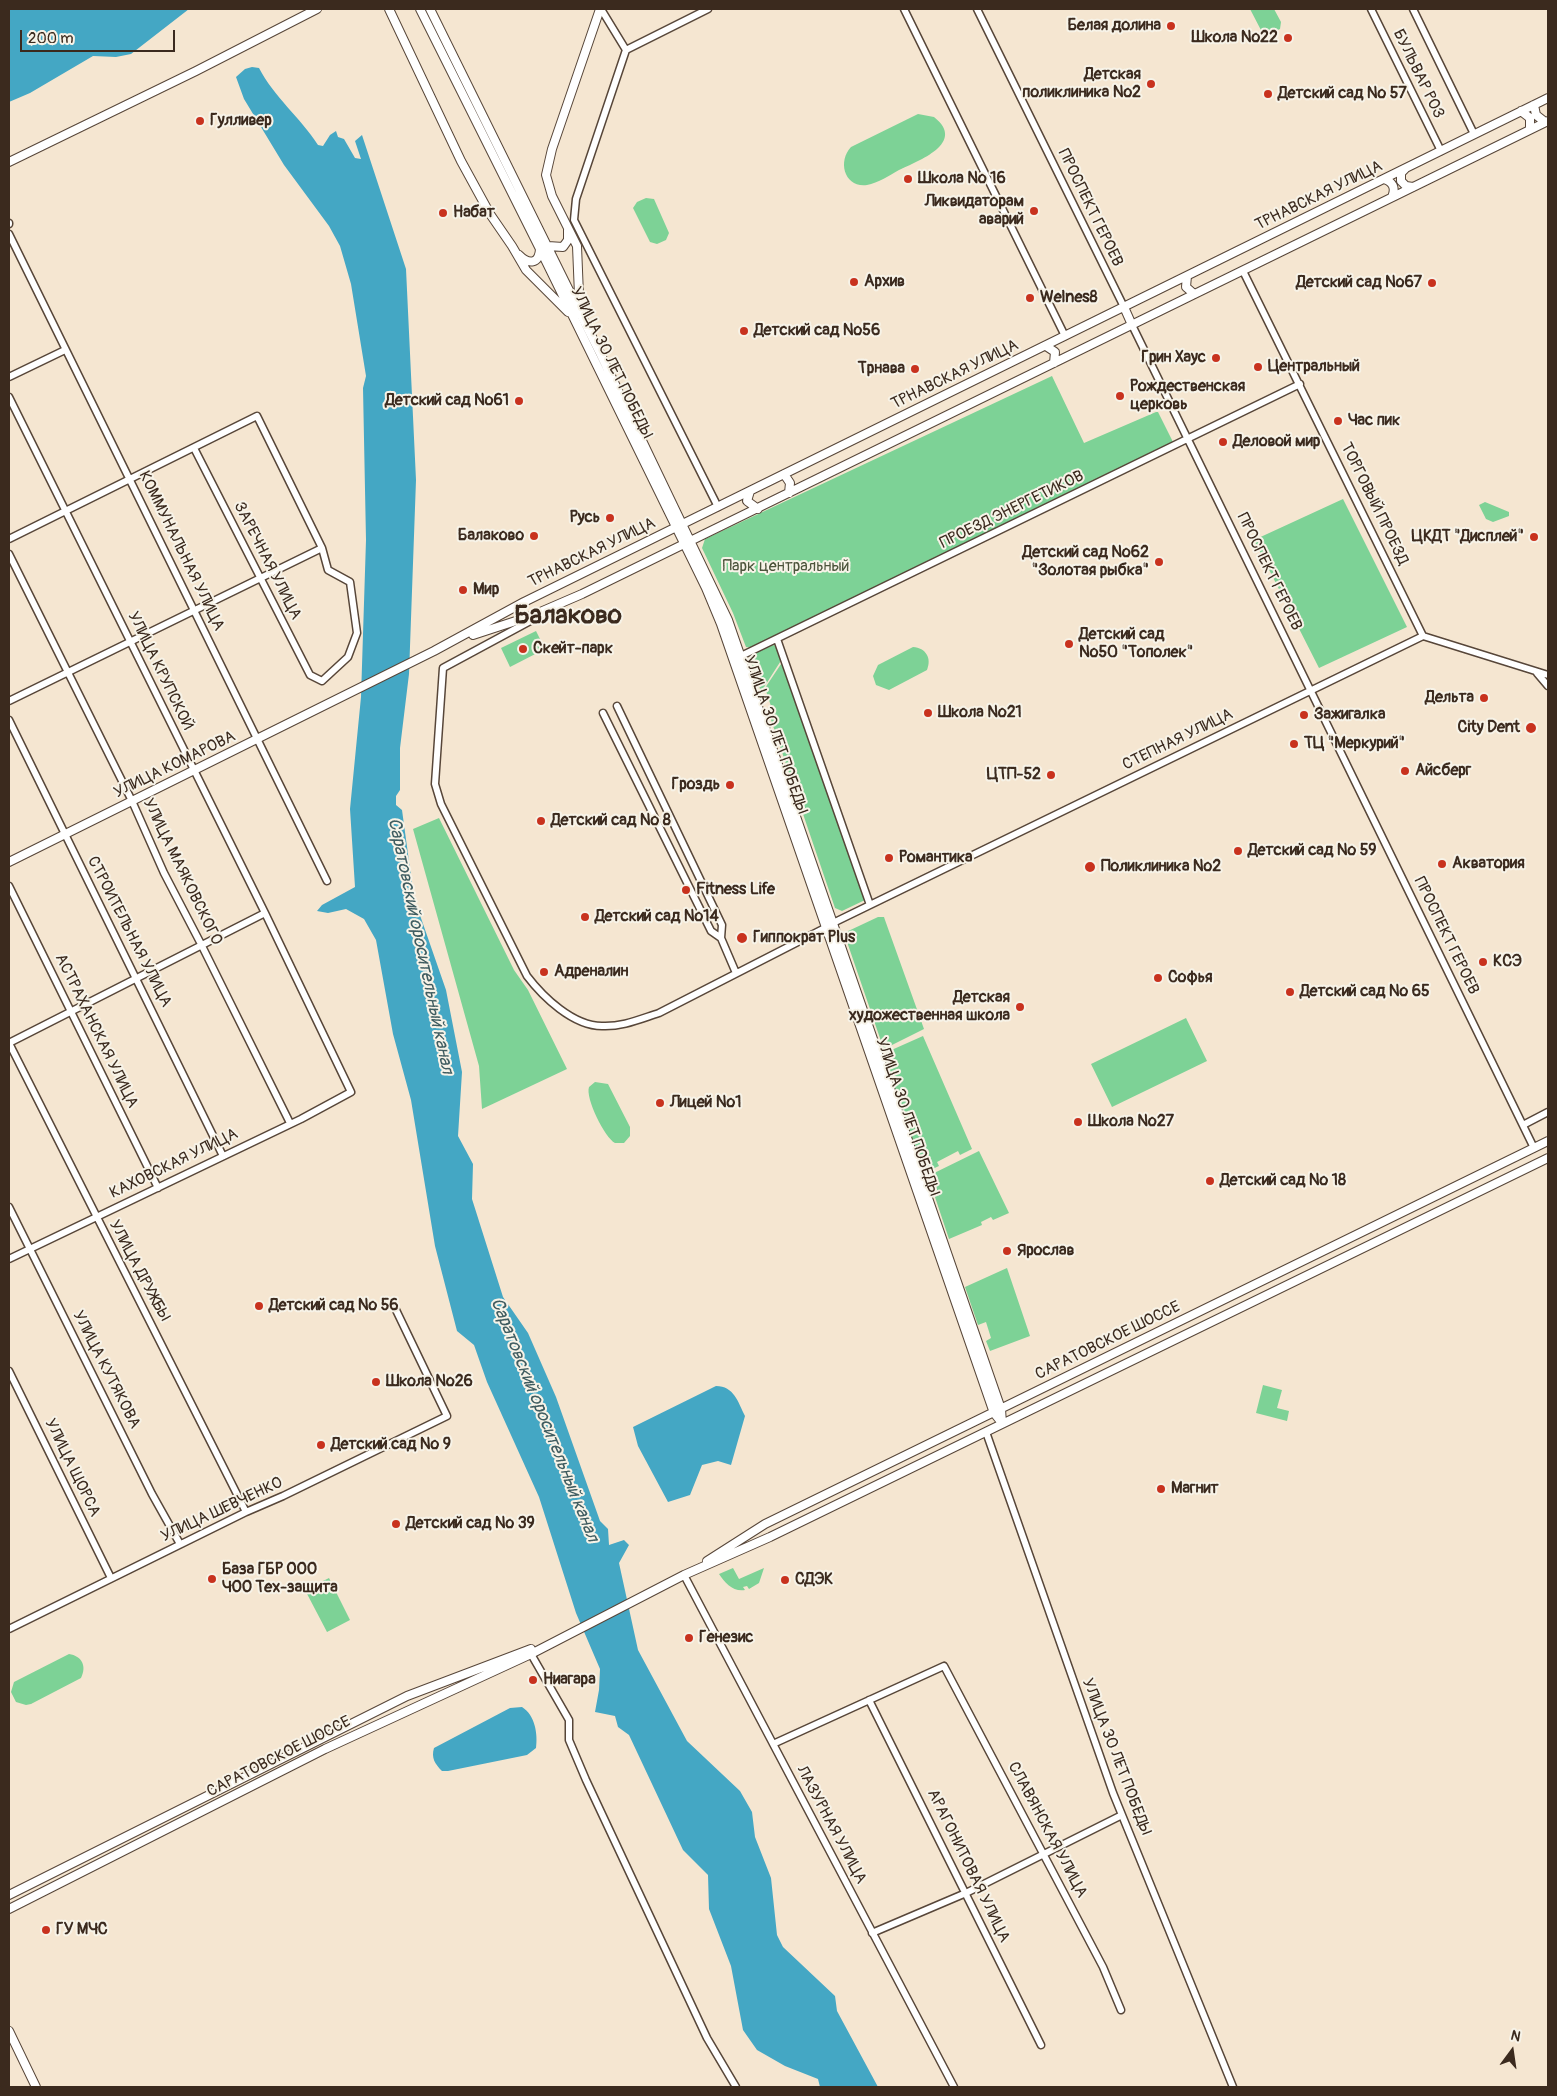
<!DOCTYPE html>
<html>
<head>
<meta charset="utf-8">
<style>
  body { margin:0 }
  #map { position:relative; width:1557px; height:2096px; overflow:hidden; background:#f5e6d1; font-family:Pangolin,sans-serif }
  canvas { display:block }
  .frame { position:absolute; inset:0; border:10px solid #3b2a1e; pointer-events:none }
  .north { position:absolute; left:1487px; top:2026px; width:50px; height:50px; -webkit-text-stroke:4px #f7f3e8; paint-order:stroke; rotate:14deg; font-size:14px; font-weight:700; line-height:20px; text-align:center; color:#3b2a1e }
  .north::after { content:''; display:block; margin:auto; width:18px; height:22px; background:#3b2a1e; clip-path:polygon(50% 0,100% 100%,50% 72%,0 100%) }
  .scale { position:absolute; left:20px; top:30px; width:155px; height:22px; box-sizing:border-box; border:2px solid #3b2a1e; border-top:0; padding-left:6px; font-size:15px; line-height:18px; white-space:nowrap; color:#3b2a1e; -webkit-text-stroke:4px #f7f3e8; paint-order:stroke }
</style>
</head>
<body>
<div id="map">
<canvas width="1557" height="2096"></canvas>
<div class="frame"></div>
<div class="north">N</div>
<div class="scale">200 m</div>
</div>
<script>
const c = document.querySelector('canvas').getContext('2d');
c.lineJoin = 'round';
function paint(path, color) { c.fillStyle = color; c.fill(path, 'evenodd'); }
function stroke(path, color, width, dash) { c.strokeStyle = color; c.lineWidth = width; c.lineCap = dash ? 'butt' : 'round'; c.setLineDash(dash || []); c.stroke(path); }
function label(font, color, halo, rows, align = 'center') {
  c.font = font + ' Pangolin,sans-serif'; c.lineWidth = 4; c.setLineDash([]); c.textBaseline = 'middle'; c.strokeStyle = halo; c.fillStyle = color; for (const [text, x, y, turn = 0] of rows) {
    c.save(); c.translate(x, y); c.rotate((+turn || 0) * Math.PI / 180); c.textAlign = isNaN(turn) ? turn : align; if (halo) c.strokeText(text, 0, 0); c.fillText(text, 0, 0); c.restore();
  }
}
paint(new Path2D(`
  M1250,9H1274L1281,22L1280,29L1269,34H1263Z
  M918,114L934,117C967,143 918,161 899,170C890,175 878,183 867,185C845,188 837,162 851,147Z
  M646,198L654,199L669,233L666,240L657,244L650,242L633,208L637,202Z
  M1052,376L1084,443L1156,412H1158L1174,444L753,648L746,647L733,613L702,548L705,539Z
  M1343,499L1407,627L1319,668L1254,540Z
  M1485,502L1509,512V516L1493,522L1486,519L1479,505Z
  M536,631L545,649L510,667L501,648Z
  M773,645L776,646L782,659L761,692L751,662L754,654Z
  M913,647C926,648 932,658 927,670L889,690L876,685L873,676L878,665Z
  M783,661L865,900L842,911L835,908L770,717V713L773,712L765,688Z
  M439,818L514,970L528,990L567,1069L482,1109L479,1066L413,829Z
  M878,917H884L885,920L924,1029L886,1048L883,1047L844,933Z
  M1186,1018L1207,1061L1112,1107L1091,1064Z
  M923,1036L972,1149L960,1155L958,1151L937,1162L939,1166L928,1171L922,1170L883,1057L887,1052Z
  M595,1082L608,1084L630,1127V1136L624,1143H615C605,1138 585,1098 589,1087Z
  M979,1151L1009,1213L993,1220L991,1217L981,1222L982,1225L949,1239L928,1176Z
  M1007,1268L1030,1336L990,1351L986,1341L991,1338L986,1322L978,1325L965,1287Z
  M1263,1385L1282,1390L1277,1408L1289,1411L1287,1421L1256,1413Z
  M733,1568L739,1579L764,1568L759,1583L749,1589L747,1586L743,1587L745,1590C733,1592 725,1583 719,1574Z
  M329,1578L350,1620L327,1632L305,1590Z
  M69,1654C82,1656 87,1666 81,1678L31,1704L26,1705L16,1702L11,1692L14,1682Z`), '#7dd296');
paint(new Path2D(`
  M9,9H189L131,54L116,57L93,56L30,93L9,102Z
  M252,67L259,68C274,97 300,117 318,145L323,146L330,135L336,131L338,137L344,139L355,158L361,159L355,141L362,135L406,269L416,480L409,674L400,748V790L396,796V805L402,810L414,898L446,990L462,1072L458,1136L473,1164L472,1199L503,1297L528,1333L556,1397L600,1521L608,1529L609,1545L624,1540L629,1545L619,1563L638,1650L687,1741L740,1791L752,1812L755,1837L771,1878L777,1935L783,1947L835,1996L837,2011L878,2087H820L818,2079L785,2066L757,2050L743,2030L731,1966L709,1909L708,1875L683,1850L629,1735L618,1727L615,1716L595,1712L599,1690L600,1669L576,1613L539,1497L487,1382L474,1345L457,1331L435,1246L411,1100L393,1034L376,940L364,919L346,909L328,913L317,911L322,905L355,887L350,809L361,697L366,540L363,388L366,376L351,284L340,246L329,226L284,165L244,99L236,77L245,69Z
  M716,1386C734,1386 738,1402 745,1416L731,1465L718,1461L702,1465L690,1495L668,1502L638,1446L633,1427Z
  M522,1707C535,1715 538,1734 536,1748L527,1755L448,1771H442C435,1764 431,1758 434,1748L510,1708Z`), '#44a7c4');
const minor = new Path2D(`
  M601,9L626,50L576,199L574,220L718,507
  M904,9L1065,336
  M977,9L1124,307
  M1371,9L1441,151
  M1413,9L1474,134
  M626,50L708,9
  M9,223V224
  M9,234L327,881
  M1243,271L1423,636
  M1132,325L1534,1148
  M9,377L65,350
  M9,397L265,913L351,1092L301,1119L9,1259
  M9,539L257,416L322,548L328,570L350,582L357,633L348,657L322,681L310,675L194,448
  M9,554L132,801L164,873L201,944L290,1123
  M545,613L443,668L435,784L441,804L527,976C543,997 573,1026 602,1026C622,1027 640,1019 659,1013L827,927
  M777,639L870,905
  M741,656L1300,384
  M1537,673L1548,686
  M9,701L322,548
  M617,706L722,925L721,938
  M603,713L711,931L721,938L736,973
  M9,720L223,1156
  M9,886L158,1188
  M833,923L1423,636L1548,675
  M9,1043L246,1512
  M9,1043L265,913
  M1523,1125L1548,1112
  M9,1207L152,1494L180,1544
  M9,1371L111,1578
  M986,1432L1113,1793L1233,2087
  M684,1575L954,2087
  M9,1629L246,1512L283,1496L447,1416L396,1310
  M531,1654L569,1720V1740L586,1780L707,2038L736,2087
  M869,1700L1041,2045
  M773,1744L944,1666L1103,1967L1121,2010
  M872,1933L966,1893L1122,1815`);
const major = new Path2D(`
  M389,9L461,161L490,214L512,246L526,270L568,312
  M420,9L540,249L706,588L721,624L994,1413L1002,1423
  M430,9L600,353L728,620L1001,1409L1002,1423
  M1534,105L1536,115L1545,122
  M1521,111L1530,118V129
  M9,162L196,71L317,9
  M1405,169L1401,173V181L1406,186L1413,187
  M1384,179C1393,182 1396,188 1392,197
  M548,246L563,247L568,240V230
  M519,255C529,265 539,264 540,249
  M1187,276L1186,287L1194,294
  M1124,307L1132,325
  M584,310L579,295L577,246L552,196L546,175L552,149L600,9
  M1046,346L1055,352L1054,363
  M784,474L790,483L789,493
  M750,491L747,501L758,509
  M473,635L531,616L582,594L1548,121
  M9,862L434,651L524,602L1548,98
  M707,1561L765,1524L1548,1141
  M9,1895L407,1696L531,1649
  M9,1909L325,1749L531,1654L684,1575L770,1537L1548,1158
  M9,2031L36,2087`);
stroke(minor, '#574639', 9);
stroke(major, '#574639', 10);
stroke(minor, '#fff', 6);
stroke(major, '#fff', 8);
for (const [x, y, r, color] of [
  [1171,26,5,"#c8321e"],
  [1288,38,5,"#c8321e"],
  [1151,84,5,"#c8321e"],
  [1268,94,5,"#c8321e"],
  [200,121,5,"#c8321e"],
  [908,179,5,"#c8321e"],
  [1034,211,5,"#c8321e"],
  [443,213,5,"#c8321e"],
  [854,282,5,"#c8321e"],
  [1432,283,5,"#c8321e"],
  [1030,298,5,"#c8321e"],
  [744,331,5,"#c8321e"],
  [1216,358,5,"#c8321e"],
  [1258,367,5,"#c8321e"],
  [915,369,5,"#c8321e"],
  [1120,396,5,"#c8321e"],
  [519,401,5,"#c8321e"],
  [1338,421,5,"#c8321e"],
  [1223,442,5,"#c8321e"],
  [610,518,5,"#c8321e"],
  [534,536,5,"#c8321e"],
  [1534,537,5,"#c8321e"],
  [1159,562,5,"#c8321e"],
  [463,590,5,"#c8321e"],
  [1069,644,5,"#c8321e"],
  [523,649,5,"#c8321e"],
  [1484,698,5,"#c8321e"],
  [928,713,5,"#c8321e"],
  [1304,715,5,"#c8321e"],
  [1531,728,6,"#c8321e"],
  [1294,744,5,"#c8321e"],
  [1405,771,5,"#c8321e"],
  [1051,775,5,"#c8321e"],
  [730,785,5,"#c8321e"],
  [541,821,5,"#c8321e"],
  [1238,851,5,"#c8321e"],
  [889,858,5,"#c8321e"],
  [1442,864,5,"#c8321e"],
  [1090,867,6,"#c8321e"],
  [686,890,5,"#c8321e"],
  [585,917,5,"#c8321e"],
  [742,938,6,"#c8321e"],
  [1483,962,5,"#c8321e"],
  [544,972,5,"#c8321e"],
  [1158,978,5,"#c8321e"],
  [1290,992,5,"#c8321e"],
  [1020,1007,5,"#c8321e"],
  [660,1103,5,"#c8321e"],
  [1078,1122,5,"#c8321e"],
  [1210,1181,5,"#c8321e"],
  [1007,1251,5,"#c8321e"],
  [259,1306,5,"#c8321e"],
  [376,1382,5,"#c8321e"],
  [321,1445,5,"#c8321e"],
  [1161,1489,5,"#c8321e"],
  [396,1524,5,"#c8321e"],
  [212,1579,5,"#c8321e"],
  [785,1580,5,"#c8321e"],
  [689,1638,5,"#c8321e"],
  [533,1680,5,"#c8321e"],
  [46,1930,5,"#c8321e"]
]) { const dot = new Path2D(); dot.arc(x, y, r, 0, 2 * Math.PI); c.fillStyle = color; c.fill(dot); stroke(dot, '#f7f3e8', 2); }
label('bold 16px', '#3b2a1e', '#f7f3e8', [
  ["Белая долина",1161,26,"right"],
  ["Школа №22",1278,38,"right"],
  ["Детская",1141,75,"right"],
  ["поликлиника №2",1141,93,"right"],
  ["Детский сад № 57",1278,94],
  ["Гулливер",210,121],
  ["Школа № 16",918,179],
  ["Ликвидаторам",1024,202,"right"],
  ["аварий",1024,220,"right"],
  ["Набат",453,213],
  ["Архив",864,282],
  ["Детский сад №67",1422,283,"right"],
  ["Welnes8",1040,298],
  ["Детский сад №56",754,331],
  ["Грин Хаус",1206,358,"right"],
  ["Центральный",1268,367],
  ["Трнава",905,369,"right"],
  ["Рождественская",1130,387],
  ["церковь",1130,405],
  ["Детский сад №61",509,401,"right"],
  ["Час пик",1348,421],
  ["Деловой мир",1233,442],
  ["Русь",600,518,"right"],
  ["Балаково",524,536,"right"],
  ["ЦКДТ \"Дисплей\"",1524,537,"right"],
  ["Детский сад №62",1149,553,"right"],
  ["\"Золотая рыбка\"",1149,571,"right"],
  ["Мир",473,590],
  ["Детский сад",1079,635],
  ["№50 \"Тополек\"",1079,653],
  ["Скейт-парк",533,649],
  ["Дельта",1474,698,"right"],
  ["Школа №21",938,713],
  ["Зажигалка",1314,715],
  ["City Dent",1520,728,"right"],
  ["ТЦ \"Меркурий\"",1304,744],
  ["Айсберг",1415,771],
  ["ЦТП-52",1041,775,"right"],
  ["Гроздь",720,785,"right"],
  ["Детский сад № 8",551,821],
  ["Детский сад № 59",1248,851],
  ["Романтика",899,858],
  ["Акватория",1452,864],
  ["Поликлиника №2",1101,867],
  ["Fitness Life",696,890],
  ["Детский сад №14",595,917],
  ["Гиппократ Plus",753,938],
  ["КСЭ",1493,962],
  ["Адреналин",554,972],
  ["Софья",1168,978],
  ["Детский сад № 65",1300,992],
  ["Детская",1010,998,"right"],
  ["художественная школа",1010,1016,"right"],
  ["Лицей №1",670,1103],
  ["Школа №27",1088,1122],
  ["Детский сад № 18",1220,1181],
  ["Ярослав",1017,1251],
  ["Детский сад № 56",269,1306],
  ["Школа №26",386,1382],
  ["Детский сад № 9",331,1445],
  ["Магнит",1171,1489],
  ["Детский сад № 39",406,1524],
  ["База ГБР ООО",222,1570],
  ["ЧОО Тех-защита",222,1588],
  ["СДЭК",795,1580],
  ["Генезис",699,1638],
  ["Ниагара",543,1680],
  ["ГУ МЧС",56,1930]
], 'left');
label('16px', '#3b2a1e', '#f7f3e8', [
  ["БУЛЬВАР РОЗ",1418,74,64],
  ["ТРНАВСКАЯ УЛИЦА",1319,196,-26],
  ["ПРОСПЕКТ ГЕРОЕВ",1090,208,64],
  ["УЛИЦА 30 ЛЕТ ПОБЕДЫ",611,363,64],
  ["ТРНАВСКАЯ УЛИЦА",955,375,-26],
  ["ТОРГОВЫЙ ПРОЕЗД",1374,504,64],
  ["ПРОЕЗД ЭНЕРГЕТИКОВ",1012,510,-26],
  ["КОММУНАЛЬНАЯ УЛИЦА",181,551,64],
  ["ТРНАВСКАЯ УЛИЦА",592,553,-26],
  ["ЗАРЕЧНАЯ УЛИЦА",267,561,63],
  ["ПРОСПЕКТ ГЕРОЕВ",1269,572,64],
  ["УЛИЦА КРУПСКОЙ",160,671,64],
  ["УЛИЦА 30 ЛЕТ ПОБЕДЫ",775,735,71],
  ["СТЕПНАЯ УЛИЦА",1178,740,-26],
  ["УЛИЦА КОМАРОВА",175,765,-26],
  ["УЛИЦА МАЯКОВСКОГО",182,872,64],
  ["СТРОИТЕЛЬНАЯ УЛИЦА",129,932,63],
  ["ПРОСПЕКТ ГЕРОЕВ",1446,936,64],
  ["АСТРАХАНСКАЯ УЛИЦА",96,1031,64],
  ["УЛИЦА 30 ЛЕТ ПОБЕДЫ",907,1117,71],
  ["КАХОВСКАЯ УЛИЦА",174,1164,-26],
  ["УЛИЦА ДРУЖБЫ",139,1271,62],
  ["САРАТОВСКОЕ ШОССЕ",1108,1341,-26],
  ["УЛИЦА КУТЯКОВА",106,1370,63],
  ["УЛИЦА ЩОРСА",72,1468,64],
  ["УЛИЦА ШЕВЧЕНКО",222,1510,-25],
  ["САРАТОВСКОЕ ШОССЕ",279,1757,-27],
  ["УЛИЦА 30 ЛЕТ ПОБЕДЫ",1116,1757,69],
  ["ЛАЗУРНАЯ УЛИЦА",831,1825,62],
  ["СЛАВЯНСКАЯ УЛИЦА",1047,1830,62],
  ["АРАГОНИТОВАЯ УЛИЦА",968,1866,64]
]);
label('16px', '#4c543c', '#f7f3e8', [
  ["Парк центральный",786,567]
]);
label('italic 18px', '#3f5c60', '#f7f3e8', [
  ["Саратовский оросительный канал",420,946,78],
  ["Саратовский оросительный канал",544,1420,68]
]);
label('bold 26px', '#3b2a1e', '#f7f3e8', [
  ["Балаково",568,616]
]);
</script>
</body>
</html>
